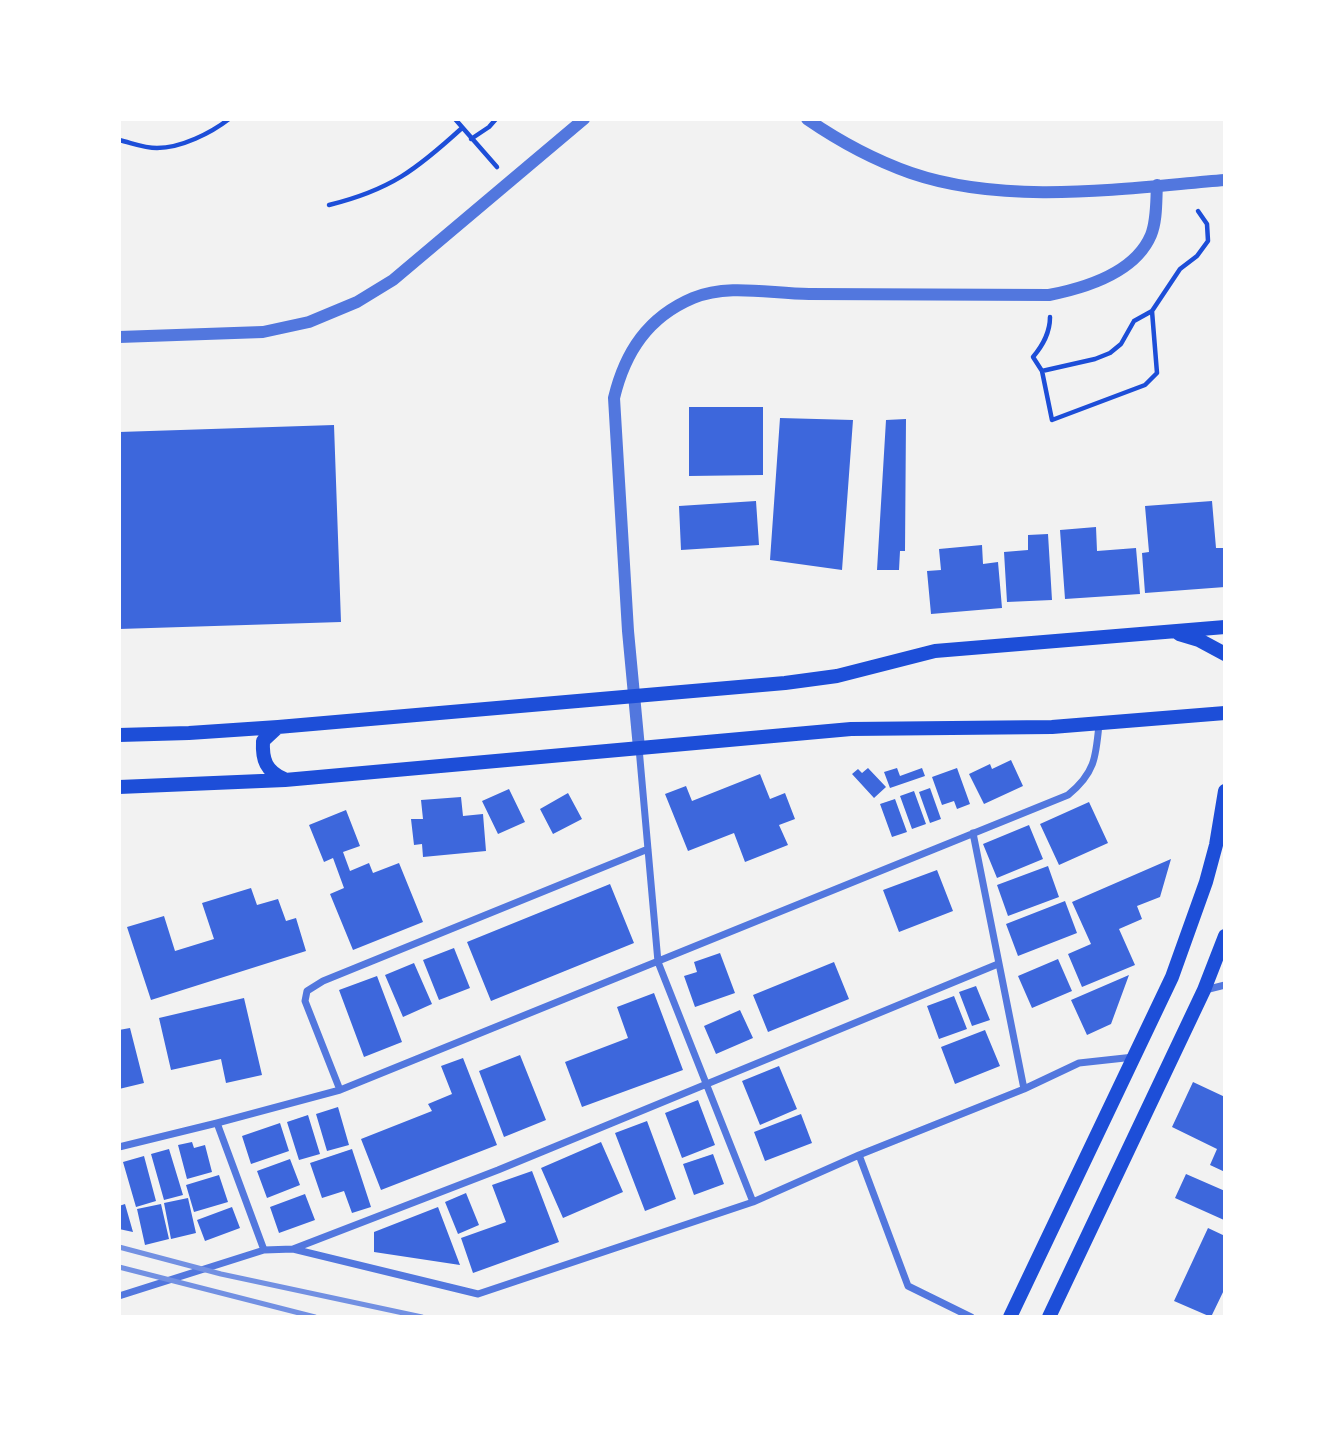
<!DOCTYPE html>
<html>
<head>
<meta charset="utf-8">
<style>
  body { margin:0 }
  #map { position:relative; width:1344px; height:1436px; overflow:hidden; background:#f2f2f2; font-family:Barlow,sans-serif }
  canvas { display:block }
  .frame { position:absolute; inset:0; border:121px solid #fff; pointer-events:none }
</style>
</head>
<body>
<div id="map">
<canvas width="1344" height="1436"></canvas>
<div class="frame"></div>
</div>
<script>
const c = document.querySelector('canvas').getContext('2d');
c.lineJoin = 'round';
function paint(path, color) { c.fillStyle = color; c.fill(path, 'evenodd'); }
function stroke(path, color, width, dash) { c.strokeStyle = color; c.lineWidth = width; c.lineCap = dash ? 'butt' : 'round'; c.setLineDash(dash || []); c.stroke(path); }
paint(new Path2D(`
  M689,407H763V475L689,476Z
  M780,418L853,420L842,570L770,560Z
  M906,419L905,551H900L899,570H877L886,420Z
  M334,425L341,622L119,629V432Z
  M756,501L759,545L681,550L679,506Z
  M1212,501L1216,548H1224L1225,587L1145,593L1142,553L1149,552L1145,506Z
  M1096,527L1097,551L1136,548L1140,594L1065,599L1060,530Z
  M1048,534L1052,600L1007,602L1004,552L1028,550V535Z
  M982,545L983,564L998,562L1002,608L931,614L927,571L941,570L939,549Z
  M1011,760L1023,786L984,804L969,774L990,764L992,769Z
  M868,768L886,787L874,798L852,774L858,769L862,773Z
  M897,768L900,776L922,768L925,776L890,788L884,772Z
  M957,768L970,804L957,809L954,801L942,805L932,777Z
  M760,774L770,799L785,793L795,819L779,825L788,845L745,862L734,833L688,851L665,794L686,786L692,801Z
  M930,788L941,819L930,823L919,792Z
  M509,789L525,822L498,834L482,801Z
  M914,791L926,824L912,829L900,796Z
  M568,793L582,819L553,834L540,809Z
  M461,797L463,816L483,814L486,851L423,857L422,844L414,845L411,819H423L421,800Z
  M895,799L907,832L892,837L880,804Z
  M1089,802L1108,843L1059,865L1040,824Z
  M346,810L360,846L343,852L350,871L369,863L373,873L399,863L423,922L353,950L330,894L344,888L333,858L324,862L309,825Z
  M1029,825L1043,859L997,878L983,844Z
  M1171,859L1160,897L1137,906L1142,919L1119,929L1135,965L1082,987L1068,954L1091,944L1072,902Z
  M1048,866L1059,897L1008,916L997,885Z
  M937,870L953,911L899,932L883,890Z
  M610,884L634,943L491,1001L467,942Z
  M251,888L257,905L278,899L286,921L296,918L306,951L151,1000L127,927L164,916L175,951L214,939L202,903Z
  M1065,901L1077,933L1018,956L1006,924Z
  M454,948L470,988L439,1000L423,960Z
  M720,953L735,993L695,1007L684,976L697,972L694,962Z
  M1058,959L1072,991L1032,1008L1018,976Z
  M834,962L849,999L768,1032L753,995Z
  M414,963L432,1004L403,1017L385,975Z
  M1129,975L1111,1024L1087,1035L1071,1000Z
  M377,976L402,1042L364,1057L339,990Z
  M976,986L990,1020L972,1026L959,992Z
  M654,993L683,1070L582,1107L565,1062L628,1038L617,1007Z
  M954,996L967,1029L939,1039L927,1006Z
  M244,998L262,1075L226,1083L221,1059L171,1070L159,1018Z
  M740,1010L753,1038L716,1054L704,1026Z
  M130,1028L144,1083L119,1089V1030Z
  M985,1030L1000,1066L955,1084L941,1047Z
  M520,1055L546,1120L504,1137L479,1071Z
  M463,1058L497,1145L381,1190L361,1139L432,1111L428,1104L452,1094L441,1066Z
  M779,1066L797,1109L760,1125L742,1081Z
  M1193,1082L1225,1097V1172L1210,1165L1217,1149L1172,1127Z
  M698,1100L715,1145L682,1158L665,1113Z
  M338,1107L349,1145L327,1151L316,1114Z
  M801,1114L812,1143L765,1161L754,1132Z
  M308,1115L320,1154L299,1160L287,1122Z
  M647,1121L676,1199L645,1211L615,1133Z
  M280,1123L289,1151L251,1164L242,1136Z
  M192,1142L194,1148L205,1145L212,1172L187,1179L178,1145Z
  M601,1142L623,1192L563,1218L541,1168Z
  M169,1149L183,1195L164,1200L151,1154Z
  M352,1149L371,1207L352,1213L344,1191L322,1198L310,1163Z
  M713,1154L724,1184L694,1195L683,1164Z
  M144,1156L156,1201L136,1207L123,1162Z
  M290,1159L300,1185L267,1198L257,1171Z
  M532,1171L559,1242L473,1273L461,1238L506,1222L492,1185Z
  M1186,1174L1225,1191L1224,1220L1175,1198Z
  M219,1175L228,1202L194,1212L186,1185Z
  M466,1193L479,1225L458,1234L445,1202Z
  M305,1194L315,1220L279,1233L270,1207Z
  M188,1198L196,1233L171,1239L164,1203Z
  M125,1204L133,1232L119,1229V1206Z
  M161,1204L169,1239L145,1245L137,1209Z
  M232,1207L240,1228L205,1241L197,1220Z
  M438,1207L460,1265L374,1252V1232Z
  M1208,1228L1225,1236V1288L1211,1317L1174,1301Z`), '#3d67dc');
stroke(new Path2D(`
  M455,119L497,167
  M471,139L489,127L496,119
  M119,140C132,143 144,148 157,148C181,148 211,133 229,119
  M329,205C390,190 416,170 462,128
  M1050,317C1050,333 1043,345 1033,357L1042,371L1095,359L1110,353L1121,344L1134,321L1152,311L1180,269L1197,256L1208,241L1207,224L1198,211
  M1042,371L1052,420L1145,385L1157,373L1152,311`), '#1d4ed8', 4.5);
stroke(new Path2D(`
  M639,748L658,962L753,1202
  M973,833L1024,1089
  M1205,990L1225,985
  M340,1090L305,1001L307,991L323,981L648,849
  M217,1123L264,1250
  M119,1147L217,1123L340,1090L1068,795C1095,773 1096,757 1099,724
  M859,1155L908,1286L971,1317
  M293,1249L478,1294L753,1202L859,1155L1024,1089L1079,1063L1134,1057
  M119,1296L264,1250L293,1249L498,1170L998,964`), '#5277de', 7);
stroke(new Path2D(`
  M807,119C839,141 874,160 911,173C1007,206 1125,188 1225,180
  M119,337L263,332L309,322L357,302L393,280L584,119
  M639,748L628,631L614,398C625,352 648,317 693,298C729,283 771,294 809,294C889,295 969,295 1049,295C1085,288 1135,273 1151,235C1157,220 1156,202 1157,185`), '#5277de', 12);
stroke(new Path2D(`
  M1179,634L1199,640L1225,654
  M278,727L263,741C262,760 266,771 284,779
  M119,735L189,733L278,727L785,683L837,676L935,651L1225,627
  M119,787L285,780L851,729L1052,727L1225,713
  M1010,1317L1172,977L1206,882L1216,845L1225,791
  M1049,1317L1204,990L1225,936`), '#1d4ed8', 14);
stroke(new Path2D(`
  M119,1247L221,1274L422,1317
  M119,1267L315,1317`), '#7290e2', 5);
</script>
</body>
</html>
